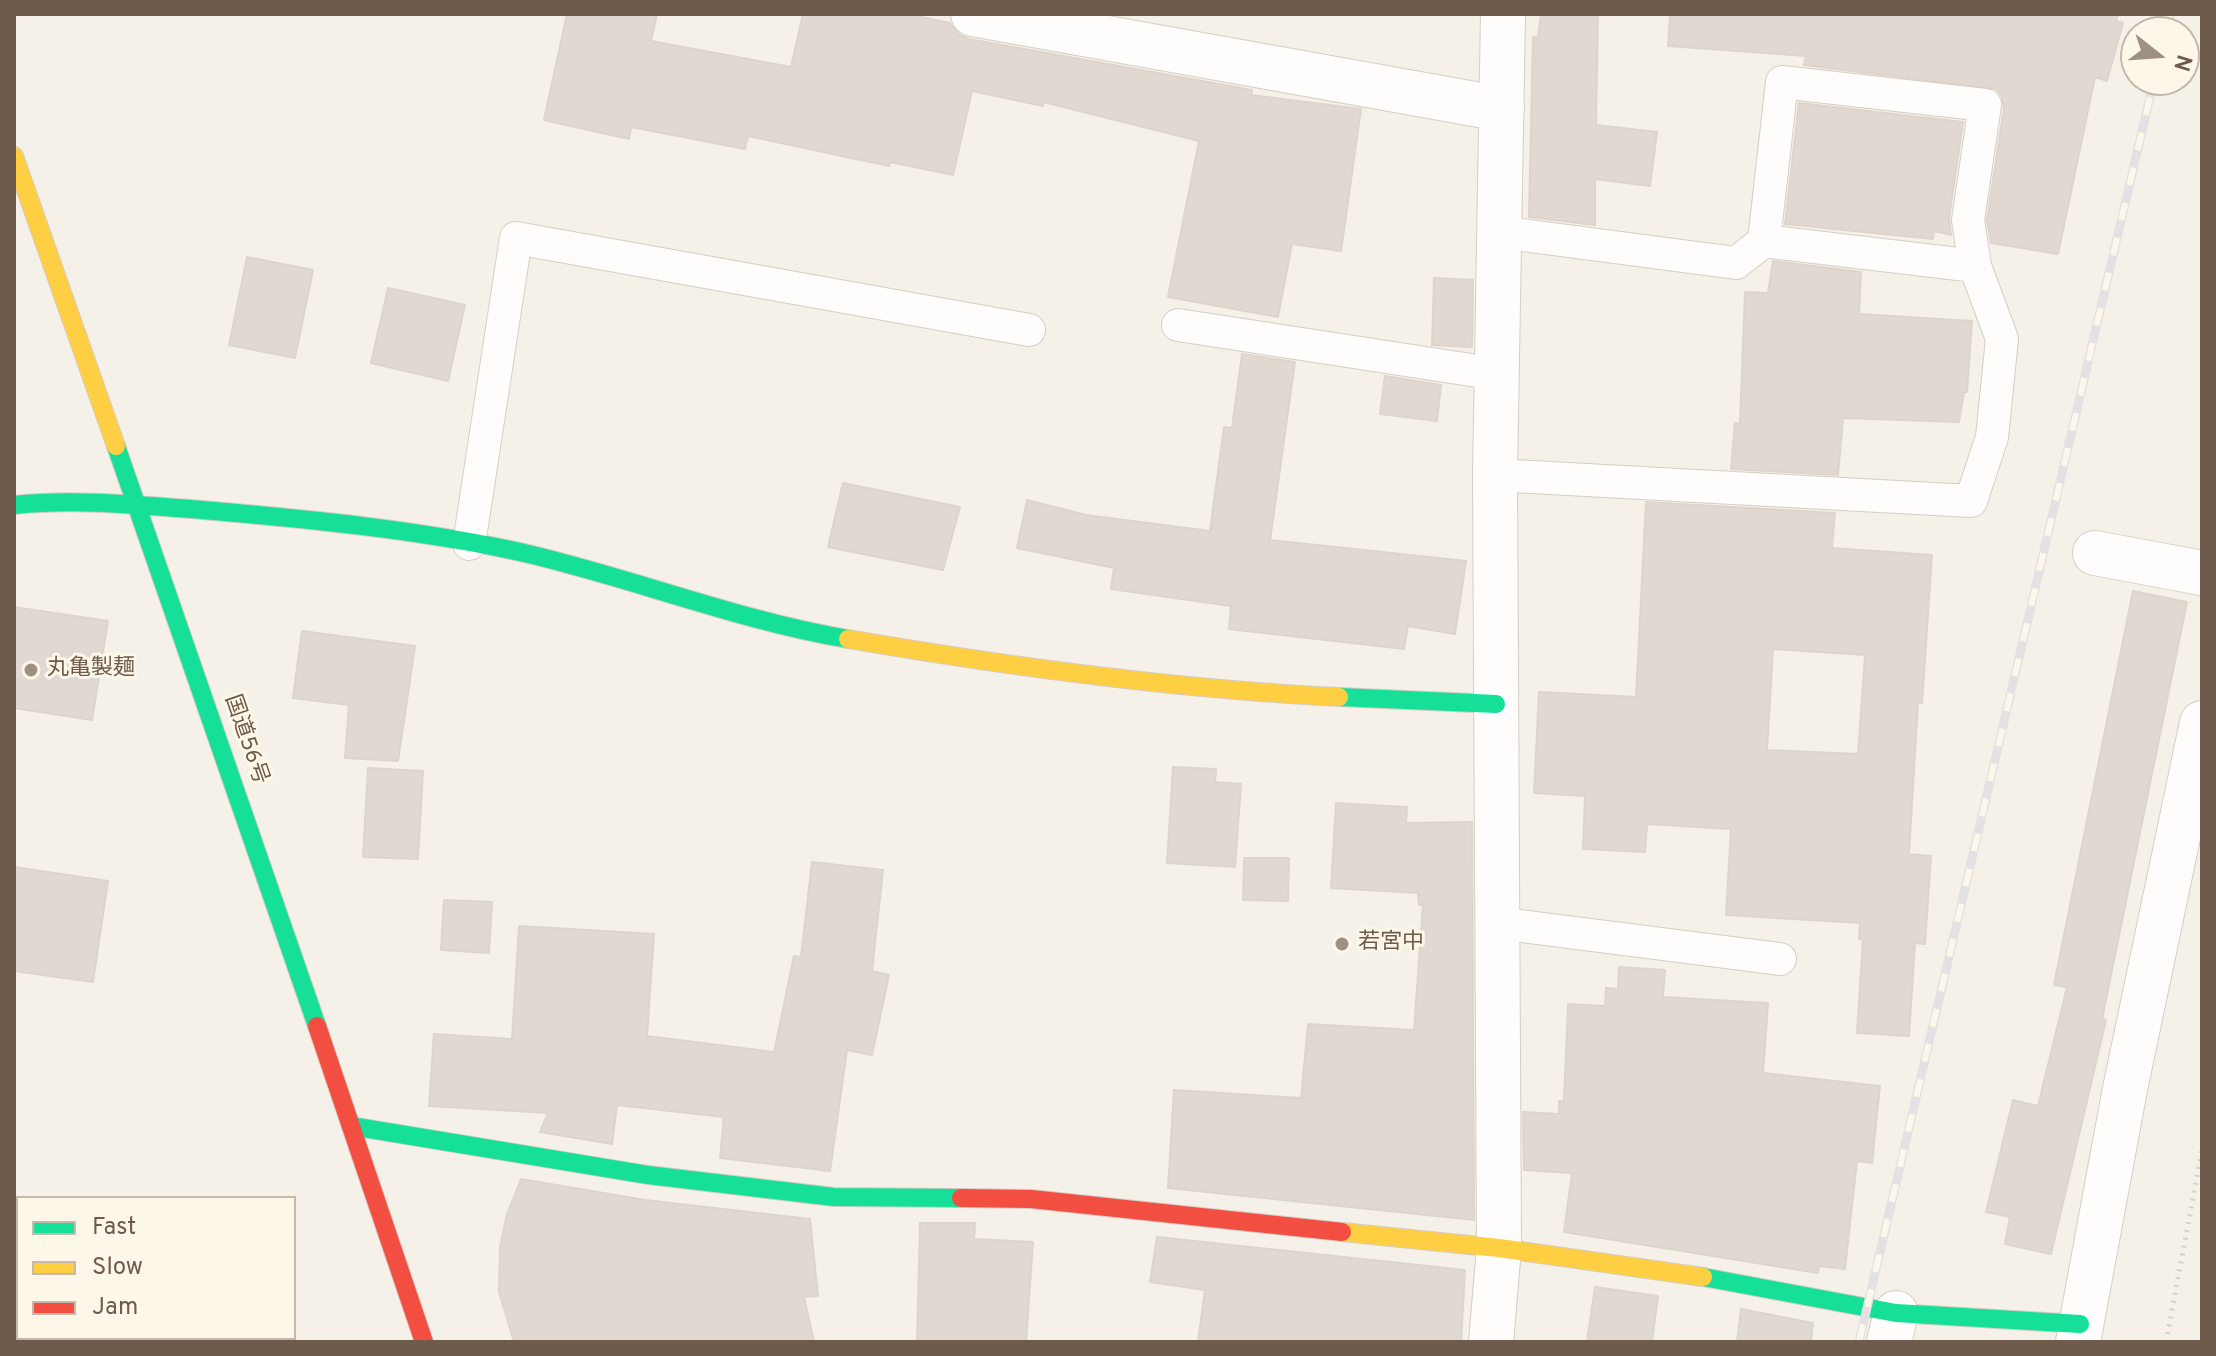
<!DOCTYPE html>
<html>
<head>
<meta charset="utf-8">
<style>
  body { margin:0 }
  #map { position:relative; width:2216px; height:1356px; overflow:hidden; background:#f5f1e8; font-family:Overpass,sans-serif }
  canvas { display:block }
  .frame { position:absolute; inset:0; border:16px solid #6f5b4c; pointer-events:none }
  .legend { position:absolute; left:16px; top:1196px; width:280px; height:144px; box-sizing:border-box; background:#fdf7e9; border:2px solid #c4b9aa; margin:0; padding:10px 14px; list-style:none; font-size:24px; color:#6f5b4c }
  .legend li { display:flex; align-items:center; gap:16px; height:40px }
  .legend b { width:40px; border:2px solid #c4b9aa }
  .north { position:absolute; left:2120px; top:16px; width:80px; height:80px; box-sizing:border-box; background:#fdf7e9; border:2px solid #c4b9aa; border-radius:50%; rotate:107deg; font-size:22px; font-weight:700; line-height:32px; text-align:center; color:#6f5b4c }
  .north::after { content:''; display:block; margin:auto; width:28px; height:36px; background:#9e9083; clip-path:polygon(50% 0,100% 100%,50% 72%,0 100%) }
</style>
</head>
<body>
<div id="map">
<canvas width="2216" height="1356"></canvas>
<div class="frame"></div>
<ul class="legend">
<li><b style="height:10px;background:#16e098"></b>Fast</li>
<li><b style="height:10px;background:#ffcf43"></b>Slow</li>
<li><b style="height:10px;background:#f24e42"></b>Jam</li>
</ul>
<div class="north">N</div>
</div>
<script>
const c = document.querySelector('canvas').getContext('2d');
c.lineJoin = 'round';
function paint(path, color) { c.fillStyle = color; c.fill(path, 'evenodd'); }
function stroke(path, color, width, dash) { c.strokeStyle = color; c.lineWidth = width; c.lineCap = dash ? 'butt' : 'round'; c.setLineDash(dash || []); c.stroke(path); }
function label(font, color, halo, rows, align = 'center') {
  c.font = font + ' Overpass,"Noto Sans JP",sans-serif'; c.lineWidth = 6; c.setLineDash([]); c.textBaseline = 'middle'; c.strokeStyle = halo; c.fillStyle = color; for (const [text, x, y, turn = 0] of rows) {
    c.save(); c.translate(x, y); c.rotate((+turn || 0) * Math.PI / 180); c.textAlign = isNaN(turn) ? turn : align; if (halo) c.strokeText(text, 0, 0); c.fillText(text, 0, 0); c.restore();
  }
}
const building = new Path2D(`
  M567,14H657L651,41L791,67L803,14H907L950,23L958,34L969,39L1252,90L1251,95L1361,109L1341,251L1292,244L1278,317L1168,297L1199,141L1043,102V106L972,91L953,175L890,162L889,166L748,136L745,149L631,127L629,139L544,120Z
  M1541,14H1598L1596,125L1657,132L1650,186L1595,179V225L1529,217L1533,37H1538Z
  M1670,14H2118L2116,21L2123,23L2107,81L2095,77L2058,254L1991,243L1987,220L2004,108L2002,97L1996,89L1804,65L1806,56L1668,46Z
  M1799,103L1963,122L1949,217L1951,235L1934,231L1933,239L1785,224Z
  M247,257L313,270L295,358L229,345Z
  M1773,261L1861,272L1859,314L1972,321L1967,392H1964L1959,422L1843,418L1838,475L1731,469L1735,423L1740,424L1745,292L1768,293Z
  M1434,278L1473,280L1472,347L1432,345Z
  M388,288L465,305L448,381L371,363Z
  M1242,354L1295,362L1270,540L1466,561L1455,634L1408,626L1404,649L1229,629L1231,606L1111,589L1114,568L1017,548L1027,500L1086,515L1210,531L1224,427L1232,428Z
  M1385,376L1441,385L1437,421L1380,414Z
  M843,483L960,507L943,570L828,547Z
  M1646,502L1835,513L1832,548L1932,555L1922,703L1918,702L1909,854L1931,856L1925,944L1915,943L1909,1036L1857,1033L1863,940L1859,939L1860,923L1726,915L1731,829L1647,824L1645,852L1583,849L1585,796L1534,793L1539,692L1636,697ZM1773,649L1865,655L1858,754L1767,750Z
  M2133,591L2187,602L2102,1019L2106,1020L2051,1254L2005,1244L2010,1217L1986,1212L2013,1100L2038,1106L2067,987L2054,985Z
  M14,607L108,621L92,720L14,708Z
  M302,631L415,646L398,761L345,758L349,705L293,698Z
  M1173,767L1216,769L1215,782L1241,784L1235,867L1167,863Z
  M368,768L423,771L418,859L363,857Z
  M1336,803L1407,807L1406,823L1472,822L1474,1220L1168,1188L1174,1090L1301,1098L1308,1024L1414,1030L1423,905H1419L1418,893L1331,888Z
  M1244,858H1289L1288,901L1243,900Z
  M812,862L883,870L872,971L889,975L872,1055L847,1050L830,1171L720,1158L724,1117L617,1105L612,1144L540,1132L548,1113L429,1106L434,1034L512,1039L519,926L654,934L647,1036L774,1052L794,956L801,957Z
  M14,867L108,881L93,982L14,971Z
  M444,900L492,902L489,953L441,950Z
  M1619,967L1665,970L1663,997L1768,1003L1763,1073L1880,1086L1872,1163L1857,1161L1845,1269L1819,1266L1818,1273L1564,1232L1572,1173L1524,1170L1523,1112L1559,1114V1101H1564L1568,1004L1605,1006L1606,988L1618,989Z
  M521,1179L645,1200L810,1219L818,1296L804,1297L814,1342H514L499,1292L500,1247L507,1214Z
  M920,1223H975L974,1239L1033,1242L1026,1342H917Z
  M1157,1237L1465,1270L1461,1342H1198L1205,1290L1150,1282Z
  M1595,1287L1658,1296L1652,1342H1587Z
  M1741,1309L1813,1323L1811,1342H1737Z`);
paint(building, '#e1d9d1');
stroke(building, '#ddd4cb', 2);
const lane = new Path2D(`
  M1499,232L1736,263L1764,241
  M1178,325L1497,374
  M1495,475L1971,501L1992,437L2002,339L1975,266L1764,241L1782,82L1985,105L1968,220L1975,266
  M469,544L516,238L1029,330
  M1497,923L1780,959`);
const street = new Path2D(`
  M973,14L1502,109
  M2095,553L2202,573
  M1491,1342L1499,1248L1495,475L1503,14
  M1889,1342L1896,1313
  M2078,1342L2125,1089L2202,723`);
const fast = new Path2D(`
  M116,446L317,1026
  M14,505C80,498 147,506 214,511C316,520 419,530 520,552C630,577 736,620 848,639
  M1339,697L1496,704
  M351,1126L648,1175L834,1197L961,1198
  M1703,1277L1896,1313L2080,1324`);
const slow = new Path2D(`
  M14,156L116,446
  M848,639C1011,667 1174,689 1339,697
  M1342,1232L1499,1248L1703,1277`);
const jam = new Path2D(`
  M317,1026L424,1342
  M961,1198L1031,1199L1342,1232`);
stroke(lane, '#d3cec7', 34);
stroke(street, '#d3cec7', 46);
stroke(fast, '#d4cdc5', 20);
stroke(slow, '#d4cdc5', 20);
stroke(jam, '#d4cdc5', 20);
stroke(new Path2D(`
  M2166,1342L2202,1150`), '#d6d0ca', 5, [2, 6]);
stroke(lane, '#fefdfc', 32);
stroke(street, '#fefdfc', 44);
stroke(fast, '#16e098', 18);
stroke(slow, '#ffcf43', 18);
stroke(jam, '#f24e42', 18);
const rail = new Path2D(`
  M2166,32L2170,14
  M1859,1342L2154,80`);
stroke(rail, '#e4e1e4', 9);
stroke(rail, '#fdf7e9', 6, [18]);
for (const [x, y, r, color] of [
  [31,670,8,"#9e9083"],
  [1342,944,8,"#9e9083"]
]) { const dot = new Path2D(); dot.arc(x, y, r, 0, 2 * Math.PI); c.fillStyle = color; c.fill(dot); stroke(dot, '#fdf7e9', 3); }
label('22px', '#6f5b4c', '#fdf7e9', [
  ["丸亀製麺",47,670],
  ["若宮中",1358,944]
], 'left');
label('22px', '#6f5b4c', '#fdf7e9', [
  ["国道56号",245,740,71]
]);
</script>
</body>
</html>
